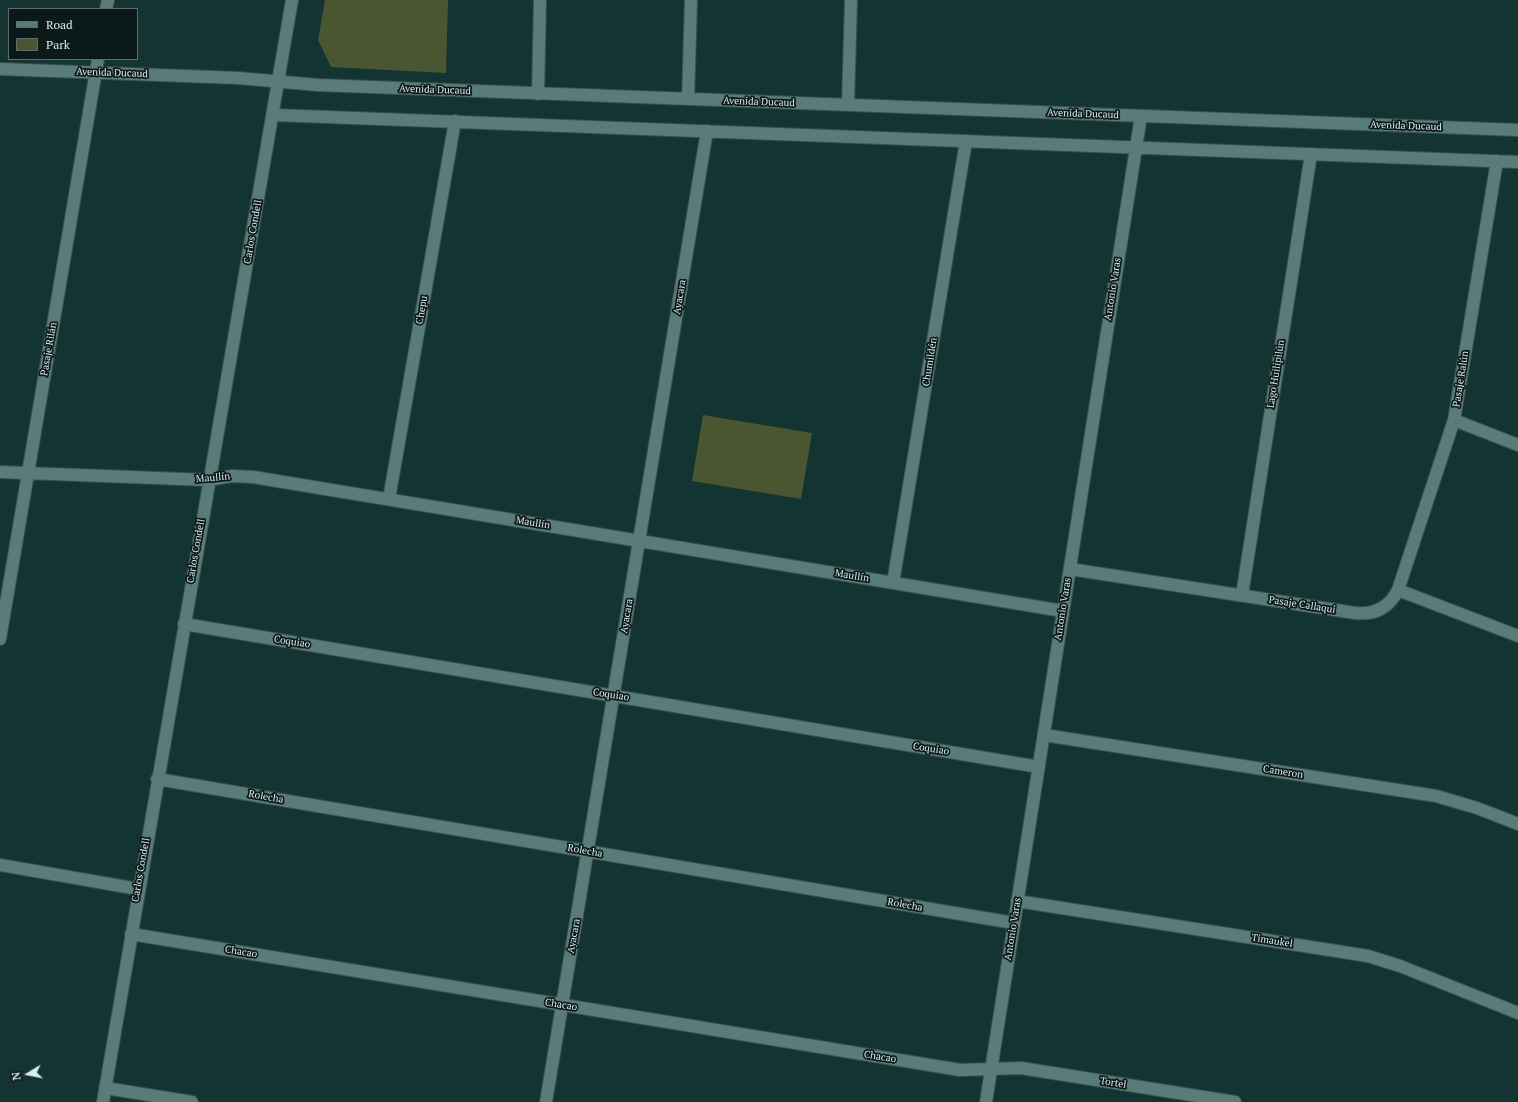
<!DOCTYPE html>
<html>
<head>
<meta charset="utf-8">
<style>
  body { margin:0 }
  #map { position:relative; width:1518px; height:1102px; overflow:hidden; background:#133433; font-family:"PT Serif",serif }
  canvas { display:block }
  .legend { position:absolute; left:8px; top:8px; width:130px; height:52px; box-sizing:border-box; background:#0b1918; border:1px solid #5e6d6c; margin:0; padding:5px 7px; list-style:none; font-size:12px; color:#daeceb }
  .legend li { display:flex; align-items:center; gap:8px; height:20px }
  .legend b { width:20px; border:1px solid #5e6d6c }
  .north { position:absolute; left:8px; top:1054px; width:40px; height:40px; -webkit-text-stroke:3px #0b1918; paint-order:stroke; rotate:260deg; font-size:11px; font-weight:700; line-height:16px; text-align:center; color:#daeceb }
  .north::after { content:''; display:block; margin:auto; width:14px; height:18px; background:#daeceb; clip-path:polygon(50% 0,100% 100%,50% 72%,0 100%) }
</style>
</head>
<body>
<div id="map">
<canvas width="1518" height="1102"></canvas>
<ul class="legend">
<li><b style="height:5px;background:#597b79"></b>Road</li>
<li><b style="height:11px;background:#4a562f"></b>Park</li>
</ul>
<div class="north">N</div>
</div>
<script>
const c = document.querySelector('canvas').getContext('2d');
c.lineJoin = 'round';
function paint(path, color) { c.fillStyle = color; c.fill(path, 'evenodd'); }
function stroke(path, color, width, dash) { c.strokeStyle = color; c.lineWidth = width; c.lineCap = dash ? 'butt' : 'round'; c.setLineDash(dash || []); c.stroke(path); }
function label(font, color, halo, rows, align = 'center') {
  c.font = font + ' "PT Serif",serif'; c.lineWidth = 3.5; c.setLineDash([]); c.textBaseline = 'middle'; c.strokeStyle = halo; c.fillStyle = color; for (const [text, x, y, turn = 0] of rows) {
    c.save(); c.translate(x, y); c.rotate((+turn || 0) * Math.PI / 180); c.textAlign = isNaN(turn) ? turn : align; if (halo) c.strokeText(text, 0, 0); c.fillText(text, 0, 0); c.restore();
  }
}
paint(new Path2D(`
  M325,0H448L446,73L331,67L318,40Z
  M703,415L812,433L801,499L692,481Z`), '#4a562f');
const minor = new Path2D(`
  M106,9L108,0
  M0,69L238,78L318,85L1518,130
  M538,94L540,0
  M688,99L691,0
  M848,105L851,0
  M274,115L1518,162
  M1454,420L1518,445
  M0,472L208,480L232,476L253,477L1063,611
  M389,499L455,121
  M1070,569L1355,613C1374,615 1389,608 1398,590L1454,420L1497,161
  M893,583L966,141
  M1398,590L1518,636
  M1242,595L1311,154
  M184,624L1039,767
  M0,639L98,59
  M1044,735L1436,796L1477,808L1518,824
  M157,779L1014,923
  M0,865L138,889
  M1017,901L1368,956L1400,966L1518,1013
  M131,934L960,1070L1021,1068L1235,1102
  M105,1088L192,1102
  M103,1102C164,734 230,367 292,0
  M546,1102L707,131
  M986,1102L1141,116`);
stroke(minor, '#395251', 14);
stroke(minor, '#597b79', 12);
label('10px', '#daeceb', '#0b1918', [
  ["Avenida Ducaud",112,73,2],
  ["Avenida Ducaud",435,90,2],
  ["Avenida Ducaud",759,102,2],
  ["Avenida Ducaud",1083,114,2],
  ["Avenida Ducaud",1406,126,2],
  ["Carlos Condell",253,232,-80],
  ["Antonio Varas",1113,289,-81],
  ["Ayacara",680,297,-81],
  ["Chepu",422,310,-80],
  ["Pasaje Rilán",49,349,-80],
  ["Chumildén",930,362,-81],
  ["Lago Huilipilún",1276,374,-81],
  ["Pasaje Ralún",1461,379,-81],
  ["Maullín",213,478,-5],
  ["Maullín",533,523,9],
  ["Carlos Condell",196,551,-80],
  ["Maullín",852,576,9],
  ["Pasaje Callaqui",1302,605,9],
  ["Antonio Varas",1063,609,-81],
  ["Ayacara",627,616,-81],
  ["Coquiao",292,642,9],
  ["Coquiao",611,695,9],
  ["Coquiao",931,749,9],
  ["Cameron",1283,772,9],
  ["Rolecha",266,797,10],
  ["Rolecha",585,851,10],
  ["Carlos Condell",141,870,-80],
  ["Rolecha",905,905,10],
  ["Antonio Varas",1013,929,-81],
  ["Ayacara",574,936,-80],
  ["Timaukel",1272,941,9],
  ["Chacao",241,952,9],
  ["Chacao",561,1005,9],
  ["Chacao",880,1057,9],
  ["Tortel",1113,1083,9]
]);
</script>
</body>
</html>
